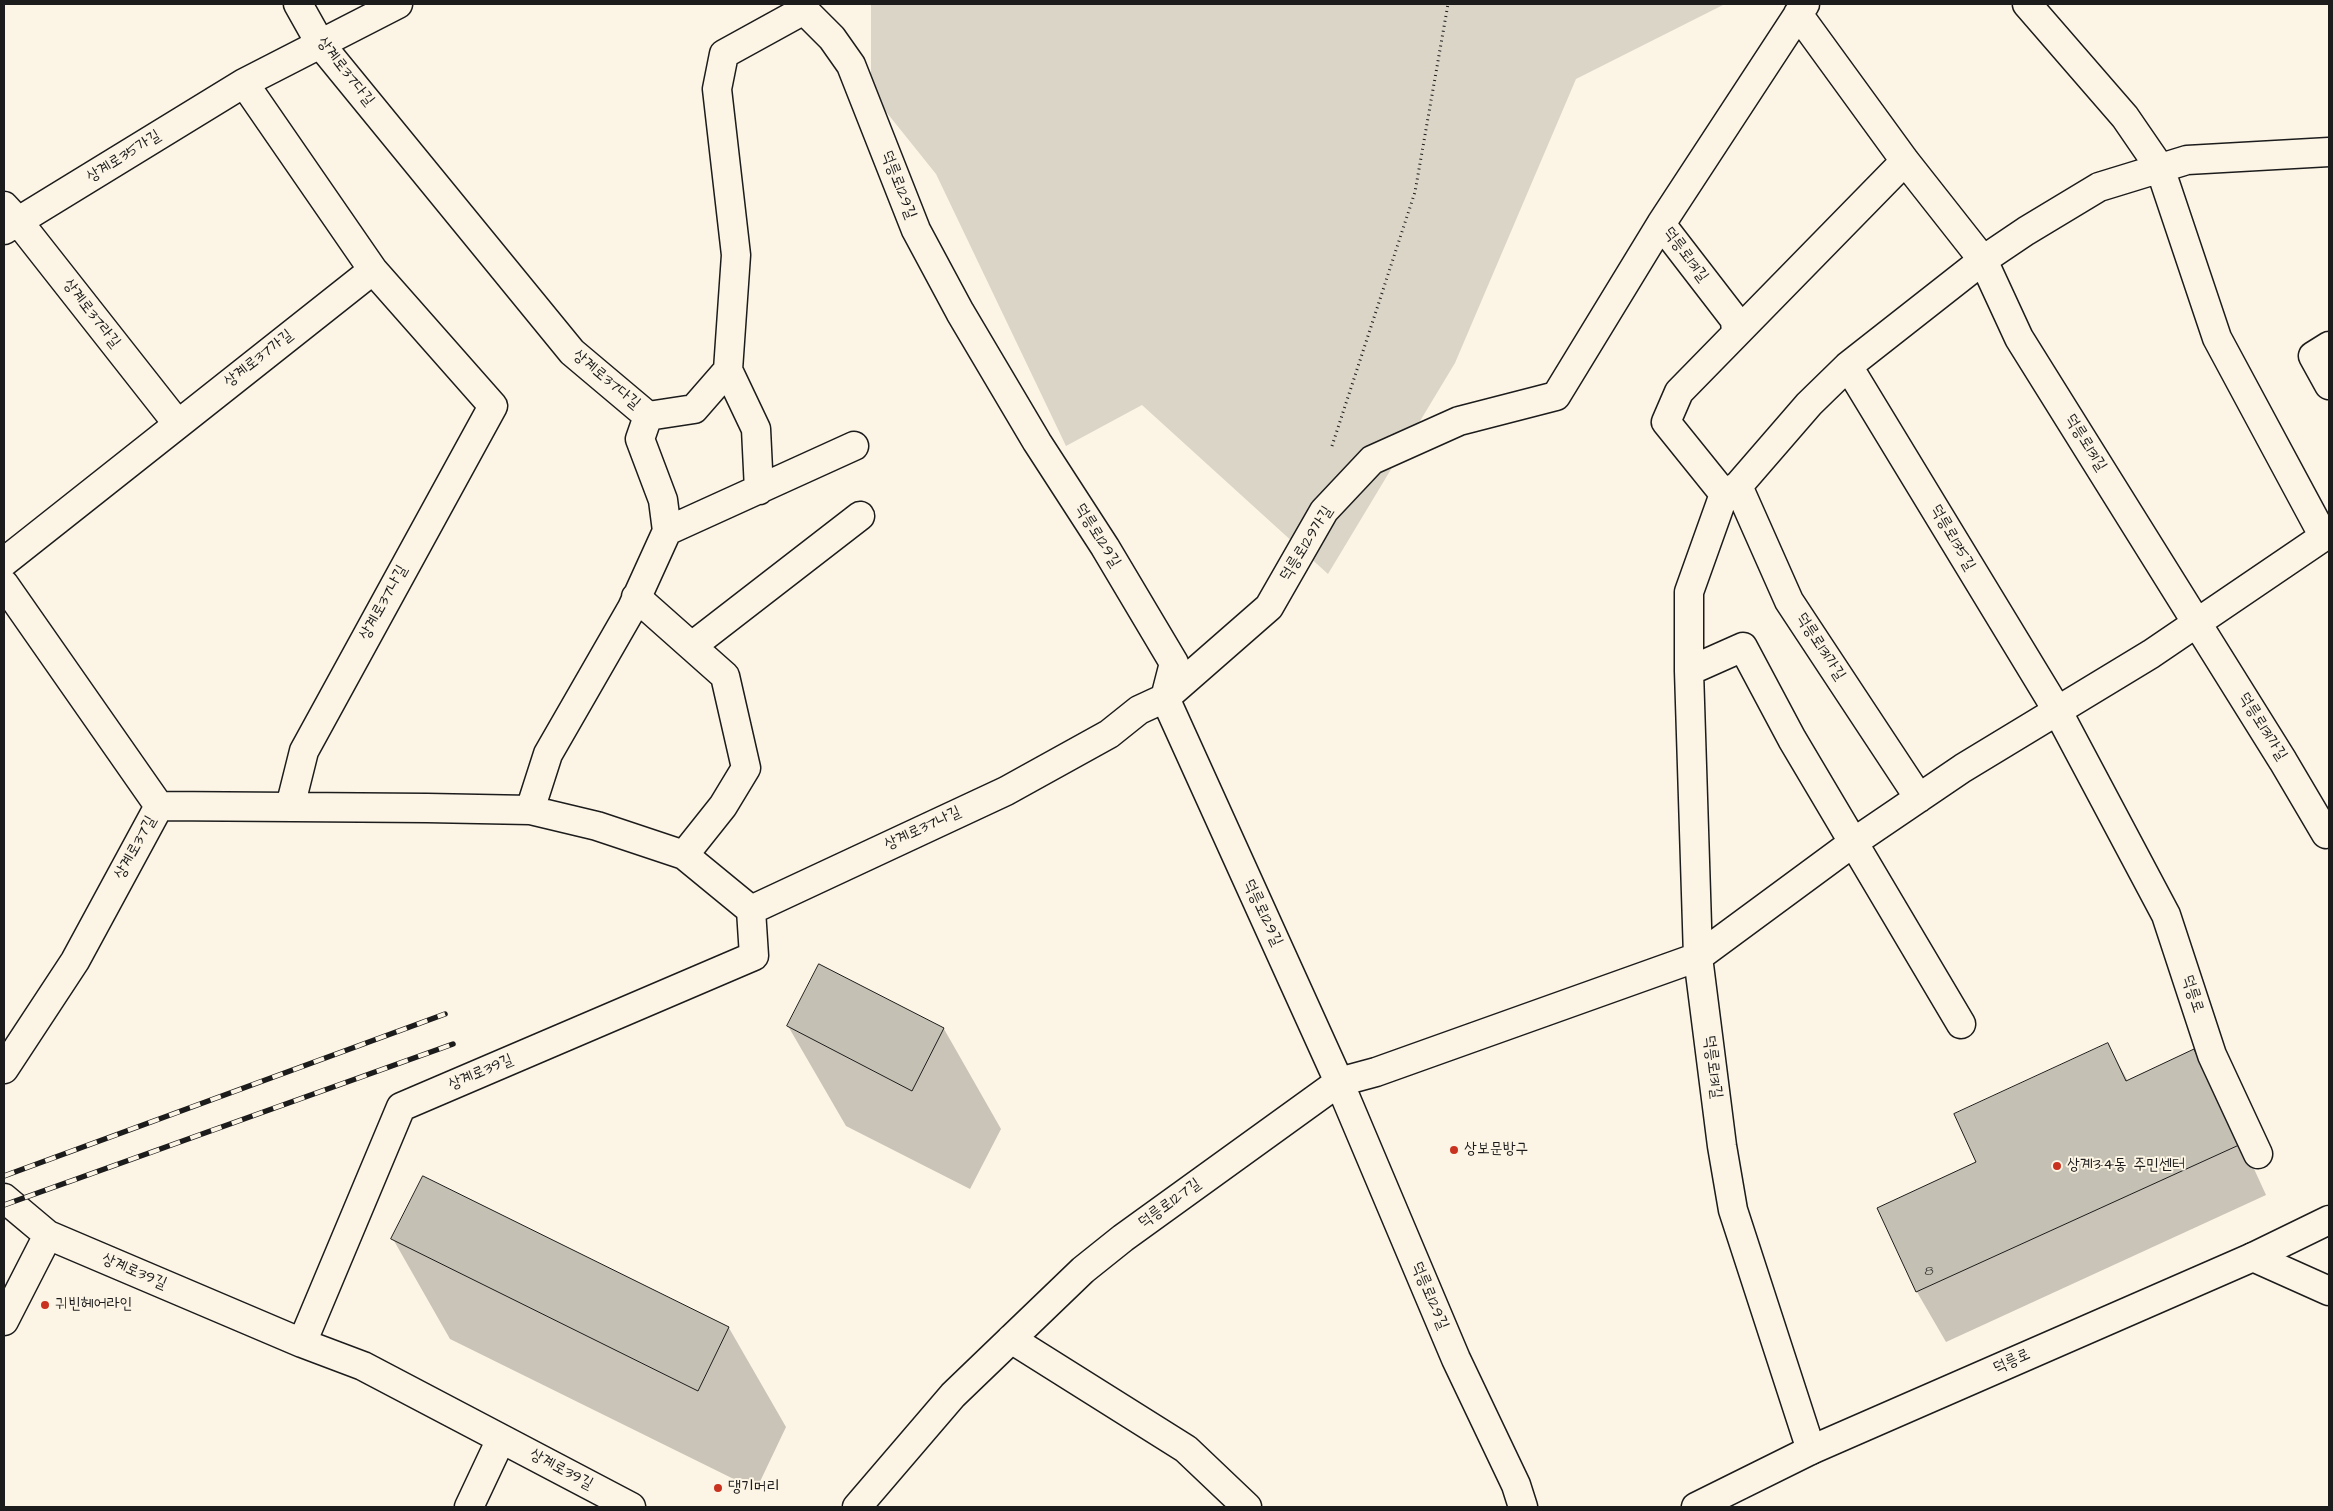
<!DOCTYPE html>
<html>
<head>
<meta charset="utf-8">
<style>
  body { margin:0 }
  #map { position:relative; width:2333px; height:1511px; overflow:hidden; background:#fcf5e5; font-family:"Architects Daughter",sans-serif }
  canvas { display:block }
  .frame { position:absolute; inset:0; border:5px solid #1c1c1c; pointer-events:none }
</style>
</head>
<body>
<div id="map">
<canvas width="2333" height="1511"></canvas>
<div class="frame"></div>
</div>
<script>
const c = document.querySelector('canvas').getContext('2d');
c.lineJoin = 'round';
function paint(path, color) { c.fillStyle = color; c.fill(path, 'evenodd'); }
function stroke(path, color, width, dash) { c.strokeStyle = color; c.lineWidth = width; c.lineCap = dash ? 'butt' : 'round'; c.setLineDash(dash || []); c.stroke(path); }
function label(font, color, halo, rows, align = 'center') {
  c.font = font + ' "Architects Daughter","Poor Story",sans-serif'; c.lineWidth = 4; c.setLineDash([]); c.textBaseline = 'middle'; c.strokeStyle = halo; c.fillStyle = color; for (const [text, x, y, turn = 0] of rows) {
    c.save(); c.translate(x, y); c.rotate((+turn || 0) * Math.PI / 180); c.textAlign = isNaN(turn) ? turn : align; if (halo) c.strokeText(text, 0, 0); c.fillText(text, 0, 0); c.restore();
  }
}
paint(new Path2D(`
  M871,4H1725L1576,79L1455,363L1328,574L1142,405L1066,446L936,174L871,93Z`), '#dbd5c8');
paint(new Path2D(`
  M820,965L944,1029L1001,1129L970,1189L846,1126L788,1026Z
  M2108,1045L2128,1081L2194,1051L2223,1101L2266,1195L1946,1342L1917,1292L1878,1208L1978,1163Z
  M393,1239L729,1328L786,1427L756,1490L450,1339Z`), '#0003');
const building = new Path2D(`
  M819,964L944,1028L912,1091L787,1026Z
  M2108,1043L2126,1081L2194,1049L2239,1145L1916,1292L1877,1208L1976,1162L1954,1114Z
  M423,1176L729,1327L698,1391L391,1239Z`);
paint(building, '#c4c0b3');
stroke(building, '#1c1c1c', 1);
const minor = new Path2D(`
  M298,4L321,45L572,352L648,416L640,439L663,500L667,531L632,608L548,754L530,810
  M803,4L804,10L832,38L851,65L916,230L960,312L1037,442L1105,547L1174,663L1165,698L1339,1082L1456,1359L1516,1485L1523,1507
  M2027,4L2125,117L2160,168L2217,338L2324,537
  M1798,14L1905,161L1983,260L2019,338L2283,761L2326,834
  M244,83L373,270
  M4,206L18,221L177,423
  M1661,224L1735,320L1736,333
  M4,230L244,83L398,4
  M2329,346L2313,356L2329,385
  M1848,366L2057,710L2166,915L2212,1055L2258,1154
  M728,370L756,429L759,490
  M648,416L694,409L728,370L736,255L717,89L724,54L804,10
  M1738,486L1789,601L1919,798
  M1724,494L1666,422L1679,392L1905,161
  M667,531L854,446
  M4,562L373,270L493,406L304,751L290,807
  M4,584L159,806L75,961L4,1069
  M636,597L725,676L746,768L723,806L684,855
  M692,646L860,516
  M1689,671L1743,647L1792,739L1961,1024
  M159,806L427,808L530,810L597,826L684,855L751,910
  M751,910L1006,791L1109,734L1139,710L1165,698L1269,607L1324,511L1372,460L1459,421L1556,396L1661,224L1805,4
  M4,1198L48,1235L302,1343L363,1366L631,1507
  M2253,1257L2329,1291
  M4,1321L48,1235
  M1011,1339L1186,1449L1247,1507
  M302,1343L401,1107L754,956L751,910
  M1811,1450L1733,1210L1722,1146L1698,957L1689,671V592L1724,494L1738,486L1809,404L1848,366L1983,260L2026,231L2099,187L2187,160L2329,152
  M469,1507L501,1439
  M857,1507L953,1395L1083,1270L1123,1238L1339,1082L1376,1072L1698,957L1854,842L1963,768L2151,654L2329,533`);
const major = new Path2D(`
  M1696,1507L1811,1450L2253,1257L2329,1220`);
stroke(minor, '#1c1c1c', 31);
stroke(major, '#1c1c1c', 31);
stroke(new Path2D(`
  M1332,446L1415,192L1448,4`), '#1c1c1c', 3, [1, 4]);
stroke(minor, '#fcf5e5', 28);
stroke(major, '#fcf5e5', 28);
const rail = new Path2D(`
  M4,1176L445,1014
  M4,1205L453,1044`);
stroke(rail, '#1c1c1c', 5.5);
stroke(rail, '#fcf5e5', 4, [11]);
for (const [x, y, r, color] of [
  [1454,1150,5,"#c8321e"],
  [2057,1166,5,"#c8321e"],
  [45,1305,5,"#c8321e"],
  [718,1488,5,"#c8321e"]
]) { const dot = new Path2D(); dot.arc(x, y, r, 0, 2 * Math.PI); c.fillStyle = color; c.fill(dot); stroke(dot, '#fcf5e5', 2); }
label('14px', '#464542', null, [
  ["8",1929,1272]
]);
label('16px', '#1c1c1c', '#fcf5e5', [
  ["상계로37다길",345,72,52],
  ["상계로35가길",124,157,-32],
  ["덕릉로129길",898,185,69],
  ["덕릉로131길",1685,255,53],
  ["상계로37라길",91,314,52],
  ["상계로37가길",259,359,-38],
  ["상계로37다길",606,380,40],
  ["덕릉로131길",2085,443,58],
  ["덕릉로129길",1097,536,58],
  ["덕릉로135길",1952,538,60],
  ["덕릉로129가길",1307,544,-58],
  ["상계로37나길",384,603,-61],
  ["덕릉로131가길",1820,647,57],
  ["덕릉로131가길",2262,727,58],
  ["상계로37나길",923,829,-25],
  ["상계로37길",136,848,-61],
  ["덕릉로129길",1262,913,65],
  ["덕릉로",2192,994,72],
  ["덕릉로131길",1712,1067,83],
  ["상계로39길",481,1073,-23],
  ["덕릉로127길",1170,1204,-36],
  ["상계로39길",134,1272,23],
  ["덕릉로129길",1429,1296,67],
  ["덕릉로",2012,1362,-24],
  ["상계로39길",561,1470,28]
]);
label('16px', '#1c1c1c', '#fcf5e5', [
  ["상보문방구",1464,1150],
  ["상계3·4동 주민센터",2067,1166],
  ["귀빈헤어라인",55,1305],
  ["댕기머리",728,1488]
], 'left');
</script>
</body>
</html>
